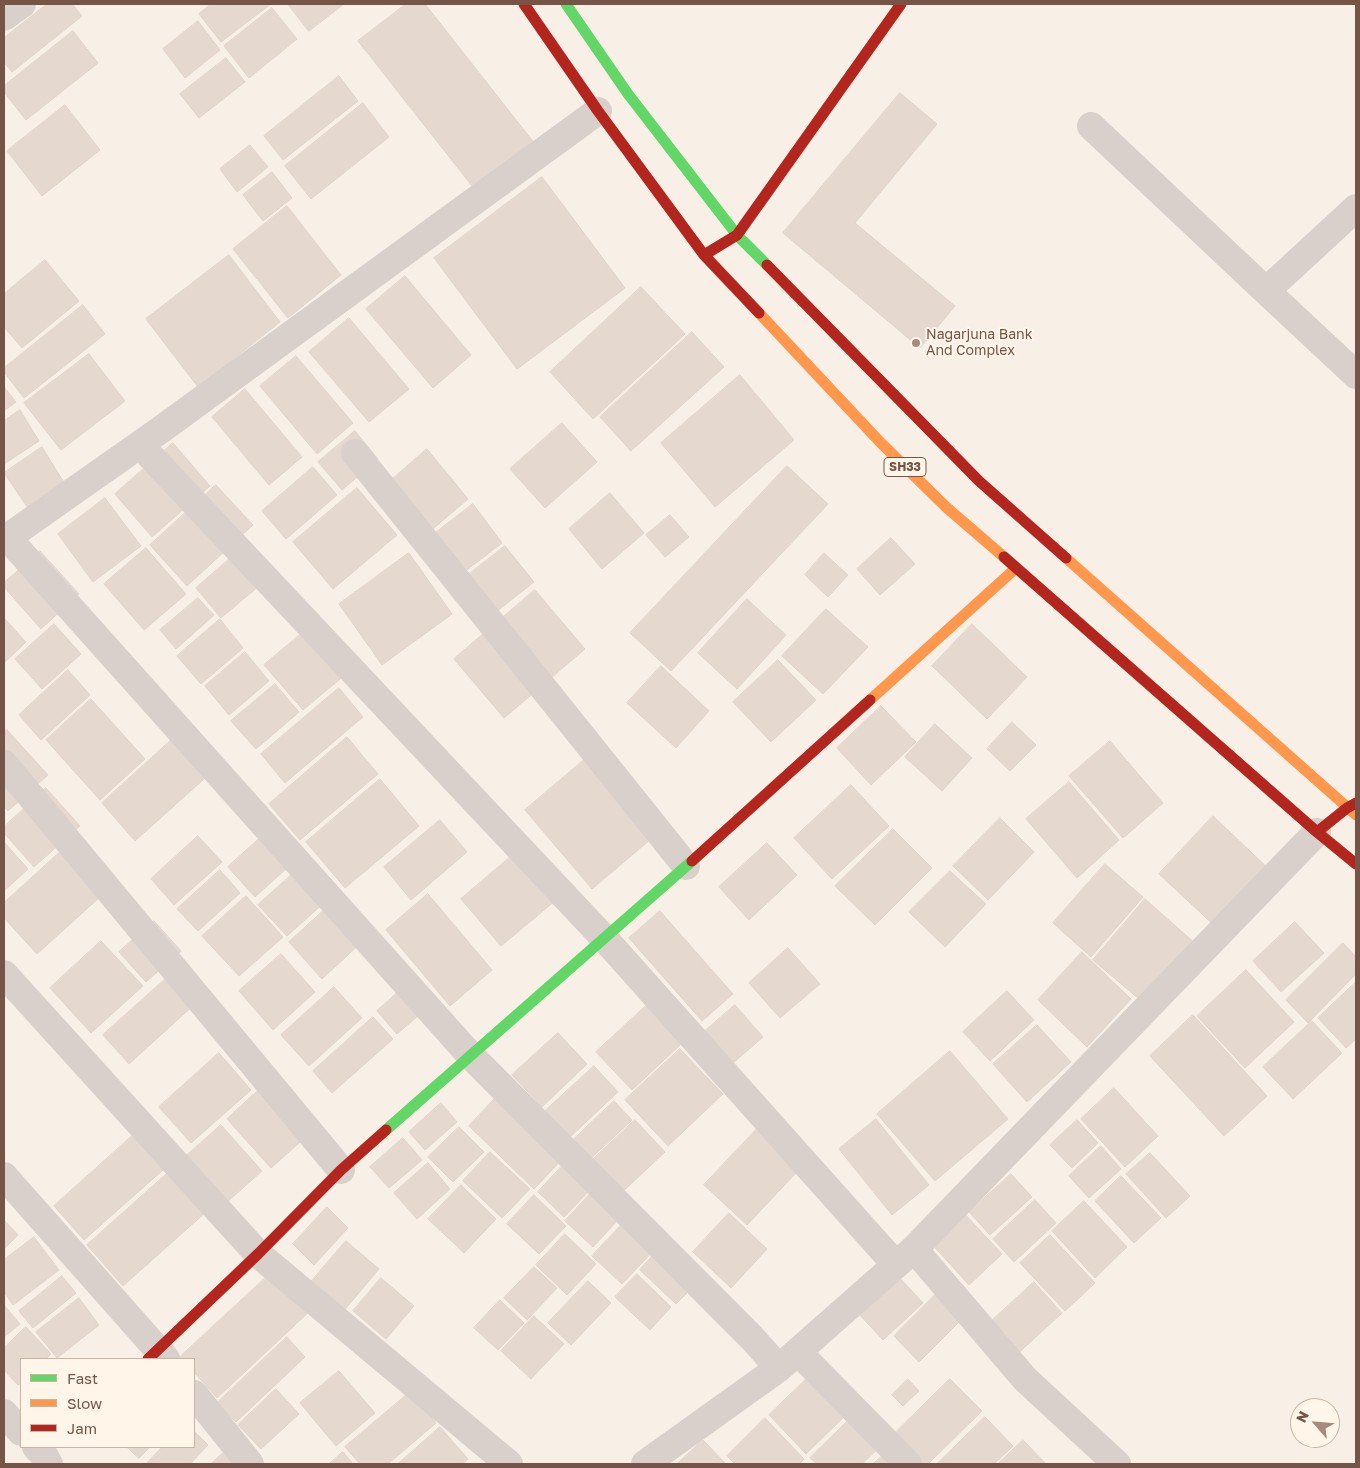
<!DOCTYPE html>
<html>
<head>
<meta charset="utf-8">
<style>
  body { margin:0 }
  #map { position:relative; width:1360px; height:1468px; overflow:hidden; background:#f8f0e7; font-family:"Golos Text",sans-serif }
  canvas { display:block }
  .frame { position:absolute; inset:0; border:5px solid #775546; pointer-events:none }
  .legend { position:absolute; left:20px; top:1358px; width:175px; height:90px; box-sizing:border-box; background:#fff5e9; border:1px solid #c9b5a8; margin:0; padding:6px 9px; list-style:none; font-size:15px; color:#775546 }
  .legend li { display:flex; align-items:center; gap:10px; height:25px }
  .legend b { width:25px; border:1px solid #c9b5a8 }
  .north { position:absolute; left:1290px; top:1398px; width:50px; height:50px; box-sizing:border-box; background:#fff5e9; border:1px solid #c9b5a8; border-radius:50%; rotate:297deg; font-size:14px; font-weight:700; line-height:20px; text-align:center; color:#775546 }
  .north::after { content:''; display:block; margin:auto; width:18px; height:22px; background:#a48b7e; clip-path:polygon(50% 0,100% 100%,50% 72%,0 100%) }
</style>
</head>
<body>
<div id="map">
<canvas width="1360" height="1468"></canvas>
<div class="frame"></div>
<ul class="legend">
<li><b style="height:6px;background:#63d668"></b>Fast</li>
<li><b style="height:6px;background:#ff974d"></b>Slow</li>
<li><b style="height:6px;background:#b3261e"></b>Jam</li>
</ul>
<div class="north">N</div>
</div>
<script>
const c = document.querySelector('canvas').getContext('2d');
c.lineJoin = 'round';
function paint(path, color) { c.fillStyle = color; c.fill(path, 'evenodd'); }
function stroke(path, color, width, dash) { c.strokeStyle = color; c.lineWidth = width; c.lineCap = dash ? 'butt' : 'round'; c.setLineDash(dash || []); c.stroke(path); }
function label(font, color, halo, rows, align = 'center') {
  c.font = font + ' "Golos Text",sans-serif'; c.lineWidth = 4; c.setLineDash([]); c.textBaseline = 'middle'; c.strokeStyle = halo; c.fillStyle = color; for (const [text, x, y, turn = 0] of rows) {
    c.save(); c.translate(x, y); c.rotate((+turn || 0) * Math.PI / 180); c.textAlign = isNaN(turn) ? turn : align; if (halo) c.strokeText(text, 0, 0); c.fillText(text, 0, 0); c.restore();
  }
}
const building = new Path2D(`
  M47,4H72L82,16L12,72L4,62V38Z
  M211,4H271L221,42L199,14Z
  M288,4H344L309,31Z
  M406,4H425L535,144L476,191L358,41Z
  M272,8L297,39L249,78L224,46Z
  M198,21L220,50L185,78L163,49Z
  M73,31L98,63L26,120L4,92V86Z
  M226,58L245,82L199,118L180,94Z
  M339,76L358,101L283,160L264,136Z
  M900,93L937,124L855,223L955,306L920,348L783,233Z
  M363,103L389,137L311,199L285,166Z
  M65,105L100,150L42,196L7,151Z
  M250,145L268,167L237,192L220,169Z
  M272,172L292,198L263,221L243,195Z
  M542,177L625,288L517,369L434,258Z
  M287,206L341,275L288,318L233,249Z
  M229,255L280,322L198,387L146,319Z
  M45,260L79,301L22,348L4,327V294Z
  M405,276L471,355L433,388L366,309Z
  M641,287L685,334L593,419L550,372Z
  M83,305L105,334L24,398L4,372V368Z
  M349,318L409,389L369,422L309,352Z
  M692,332L724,367L631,451L600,417Z
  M89,354L125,401L61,450L24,403Z
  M296,356L353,423L317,454L260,386Z
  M740,375L794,440L715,507L661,443Z
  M4,387L16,402L4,411Z
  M245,389L302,457L269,485L212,417Z
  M20,410L39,441L4,464V421Z
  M562,423L597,462L545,508L510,469Z
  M355,431L378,459L342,490L318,462Z
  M173,443L210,486L152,537L115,494Z
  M42,447L65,484L28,508L4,473Z
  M427,449L468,499L421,539L380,490Z
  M787,466L828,504L671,671L630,633Z
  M313,467L337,495L286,539L262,511Z
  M216,485L253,525L187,586L150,545Z
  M357,488L397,535L333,589L293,542Z
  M610,493L644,533L602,569L569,529Z
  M105,498L141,546L93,582L58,534Z
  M473,504L502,543L454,580L425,541Z
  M670,515L689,537L665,557L646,535Z
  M891,538L915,564L880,595L857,569Z
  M247,544L272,575L221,618L196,588Z
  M505,546L534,582L487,619L458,583Z
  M146,548L186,594L144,630L104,584Z
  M40,551L79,594L41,629L4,587V583Z
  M409,553L452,614L382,665L339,604Z
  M824,553L848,575L828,597L805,575Z
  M535,590L585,649L504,718L454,659Z
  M198,598L214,615L176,649L160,630Z
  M747,599L786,635L737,689L698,653Z
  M826,609L868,647L823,694L782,656Z
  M4,618L26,642L4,663Z
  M220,619L243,648L201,684L177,656Z
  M54,624L81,654L42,689L15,659Z
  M313,624L352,669L303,710L264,665Z
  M972,624L1027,677L987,719L932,666Z
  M245,652L269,681L229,715L205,686Z
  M778,660L816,700L771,742L733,702Z
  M661,666L709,711L676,748L627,703Z
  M68,670L90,695L41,740L19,715Z
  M275,684L299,712L256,749L231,721Z
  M339,688L363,717L285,783L261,754Z
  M91,699L145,759L100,800L46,740Z
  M881,706L916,742L871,785L837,748Z
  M1012,722L1036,745L1010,771L987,749Z
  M190,723L224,761L135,841L102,803Z
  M935,724L972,758L942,791L905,757Z
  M7,730L48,775L8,811L4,806V732Z
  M347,737L378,774L300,840L269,804Z
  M1110,741L1163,803L1123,838L1069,776Z
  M597,749L664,828L592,889L525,810Z
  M380,779L419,826L345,888L306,842Z
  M1069,782L1119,840L1077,878L1026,819Z
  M851,785L889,826L832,879L794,838Z
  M46,788L80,826L34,867L4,833V827Z
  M1213,816L1271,871L1217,928L1159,874Z
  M1000,818L1034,852L988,900L953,866Z
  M440,820L467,852L411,900L384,867Z
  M271,828L298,858L255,897L228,867Z
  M893,829L932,868L875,925L835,886Z
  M198,836L222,862L174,905L151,879Z
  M4,842L28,869L4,891Z
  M71,842L111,887L37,954L4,918V903Z
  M767,843L797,875L749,920L719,887Z
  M521,848L561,896L501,946L461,899Z
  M306,862L334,894L287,936L258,905Z
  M1105,864L1143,897L1091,957L1053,923Z
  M220,870L240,893L198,931L177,909Z
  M950,871L986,904L945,947L909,912Z
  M428,894L492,970L450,1006L386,930Z
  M246,896L283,937L239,976L202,936Z
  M1145,899L1197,945L1146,1005L1093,960Z
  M331,904L363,941L322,979L289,942Z
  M660,911L733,994L702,1021L629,938Z
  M154,921L181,951L146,982L119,952Z
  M1295,922L1324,953L1281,992L1253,961Z
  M101,941L143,986L91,1033L50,988Z
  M1343,943L1356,957V974L1308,1023L1286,1000Z
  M788,948L820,984L780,1018L749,983Z
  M1082,952L1131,999L1087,1047L1038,1000Z
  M281,954L315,992L273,1030L239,991Z
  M181,965L207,993L129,1064L103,1035Z
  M1246,970L1294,1022L1245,1068L1197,1016Z
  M1356,982V1039L1346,1048L1318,1018Z
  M405,986L426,1009L397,1034L377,1011Z
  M334,987L362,1018L309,1066L281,1035Z
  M1007,991L1034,1020L990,1061L963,1032Z
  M735,1005L763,1037L733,1063L705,1031Z
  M646,1006L681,1044L632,1090L596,1052Z
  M1193,1015L1267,1096L1224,1136L1150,1056Z
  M373,1017L393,1039L332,1093L313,1071Z
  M1312,1021L1342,1053L1293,1099L1263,1067Z
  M1037,1025L1071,1062L1027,1102L993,1064Z
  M558,1033L587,1064L542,1107L512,1075Z
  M680,1049L723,1094L668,1146L625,1100Z
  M950,1051L1008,1119L935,1181L877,1114Z
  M219,1053L251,1090L191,1143L159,1107Z
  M594,1066L618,1092L569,1138L545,1111Z
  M273,1077L317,1127L271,1168L227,1119Z
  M1114,1088L1158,1136L1125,1167L1081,1119Z
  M501,1092L567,1154L534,1189L469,1126Z
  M614,1101L632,1120L586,1163L569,1144Z
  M441,1103L457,1122L425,1150L409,1132Z
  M770,1115L813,1155L747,1225L704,1185Z
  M876,1119L929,1185L892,1215L839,1149Z
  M635,1120L665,1152L615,1199L585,1167Z
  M1077,1120L1098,1143L1072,1168L1050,1145Z
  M221,1125L262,1171L226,1203L185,1157Z
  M459,1127L484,1152L453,1182L428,1157Z
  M141,1128L172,1162L84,1240L54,1206Z
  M403,1138L422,1160L389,1188L370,1167Z
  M1101,1146L1121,1169L1089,1198L1069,1176Z
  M490,1152L530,1189L502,1218L463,1181Z
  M1150,1153L1190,1196L1166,1218L1126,1174Z
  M179,1163L215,1204L123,1286L87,1245Z
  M428,1163L450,1189L417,1219L394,1193Z
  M562,1166L589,1191L564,1217L538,1192Z
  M1011,1174L1032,1197L990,1235L969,1212Z
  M1121,1176L1161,1218L1134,1243L1095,1201Z
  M461,1185L496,1219L464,1253L428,1219Z
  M590,1194L618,1220L593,1247L565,1221Z
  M534,1195L566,1226L539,1254L507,1224Z
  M1035,1200L1056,1223L1014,1262L993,1239Z
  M1084,1201L1127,1247L1095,1278L1052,1231Z
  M327,1207L348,1228L314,1265L293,1244Z
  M961,1210L1002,1254L969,1285L929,1241Z
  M729,1213L767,1249L731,1288L693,1252Z
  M627,1219L657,1247L622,1284L592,1256Z
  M4,1220L18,1235L4,1249Z
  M565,1234L596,1264L567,1295L536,1265Z
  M1050,1235L1095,1283L1065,1311L1020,1263Z
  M34,1237L59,1270L13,1305L4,1292V1260Z
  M346,1241L379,1269L342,1313L309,1284Z
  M655,1253L692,1288L676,1304L640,1270Z
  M534,1267L557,1288L527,1320L504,1298Z
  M274,1270L311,1310L217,1398L194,1372V1359H182L180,1357Z
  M637,1274L671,1307L650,1330L615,1297Z
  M62,1276L76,1293L33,1328L19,1311Z
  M898,1276L923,1303L883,1340L858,1313Z
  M381,1278L414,1306L386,1339L353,1311Z
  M588,1281L611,1303L571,1345L548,1323Z
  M1034,1282L1062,1313L1013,1358L985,1327Z
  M937,1293L962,1319L919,1362L894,1336Z
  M79,1298L99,1325L57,1358L36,1332Z
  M500,1300L524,1323L498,1350L474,1328Z
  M4,1305L20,1324L4,1337Z
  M534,1316L564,1344L531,1379L501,1351Z
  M26,1327L51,1354L46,1359H21V1383L18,1385L4,1370V1348Z
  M287,1337L305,1357L236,1422L217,1403Z
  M820,1366L856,1405L806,1454L769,1415Z
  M339,1371L375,1413L336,1446L300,1403Z
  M908,1379L919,1391L903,1406L892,1395Z
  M950,1379L982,1411L928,1464H915L890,1438Z
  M276,1389L299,1414L261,1449L238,1425Z
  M410,1392L436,1423L388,1464H360L345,1447Z
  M860,1409L889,1438L862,1464H817L810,1458Z
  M985,1417L1013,1446L994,1464H937Z
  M765,1418L804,1459L799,1464H735L727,1456Z
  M440,1427L468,1459L462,1464H398Z
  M194,1431L208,1445L190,1464H146L162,1447H194Z
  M703,1440L726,1464H677Z
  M1023,1440L1046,1464H998Z
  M127,1447H150L139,1458Z
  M889,1450L903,1464H873Z
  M343,1452L353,1464H329Z
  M223,1453L234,1464H211Z`);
paint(building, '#e4d8cf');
stroke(building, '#e1d2c9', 1);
stroke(new Path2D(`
  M4,17L22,4
  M1091,126L1266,291
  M1356,208L1266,291L1356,375
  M140,445L604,938L896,1265
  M355,453L686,866
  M7,537L470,1055L752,1338L779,1368
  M4,540L159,431L598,111
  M4,764L341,1170
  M4,974L258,1254L509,1464
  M4,1176L166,1359
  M914,1249L1025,1379L1117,1464
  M798,1352L908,1464
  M194,1394L250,1464
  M4,1413L21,1432
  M36,1447L44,1455L49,1464
  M645,1464L779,1368L914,1249L1317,832`), '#dad0cb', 28);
stroke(new Path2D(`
  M566,4L628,94L737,235L767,265
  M386,1130L692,861`), '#63d668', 11);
stroke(new Path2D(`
  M759,313L880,442L946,507L1004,557
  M1066,558L1356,815
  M870,700L1016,568`), '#ff974d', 11);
stroke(new Path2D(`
  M524,4L598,111L704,255L759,313
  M704,255L737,235L901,4
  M767,265L979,481L1066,558
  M1004,557L1317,832L1356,864
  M1317,832L1347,808L1356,803
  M692,861L870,700
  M148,1359L258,1254L341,1170L386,1130`), '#b3261e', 11);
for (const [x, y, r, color] of [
  [916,343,5,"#a48b7e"]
]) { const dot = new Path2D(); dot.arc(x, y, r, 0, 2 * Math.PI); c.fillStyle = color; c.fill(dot); stroke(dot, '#fff5e9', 2); }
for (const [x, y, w] of [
  [905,467,42]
]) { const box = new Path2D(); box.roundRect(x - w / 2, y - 9.5, w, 19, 4); c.fillStyle = '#fff5e9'; c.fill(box); stroke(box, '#775546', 1); }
label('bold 12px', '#775546', null, [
  ["SH33",905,467]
]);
label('14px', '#775546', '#fff5e9', [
  ["Nagarjuna Bank",926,335],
  ["And Complex",926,351]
], 'left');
</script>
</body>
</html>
